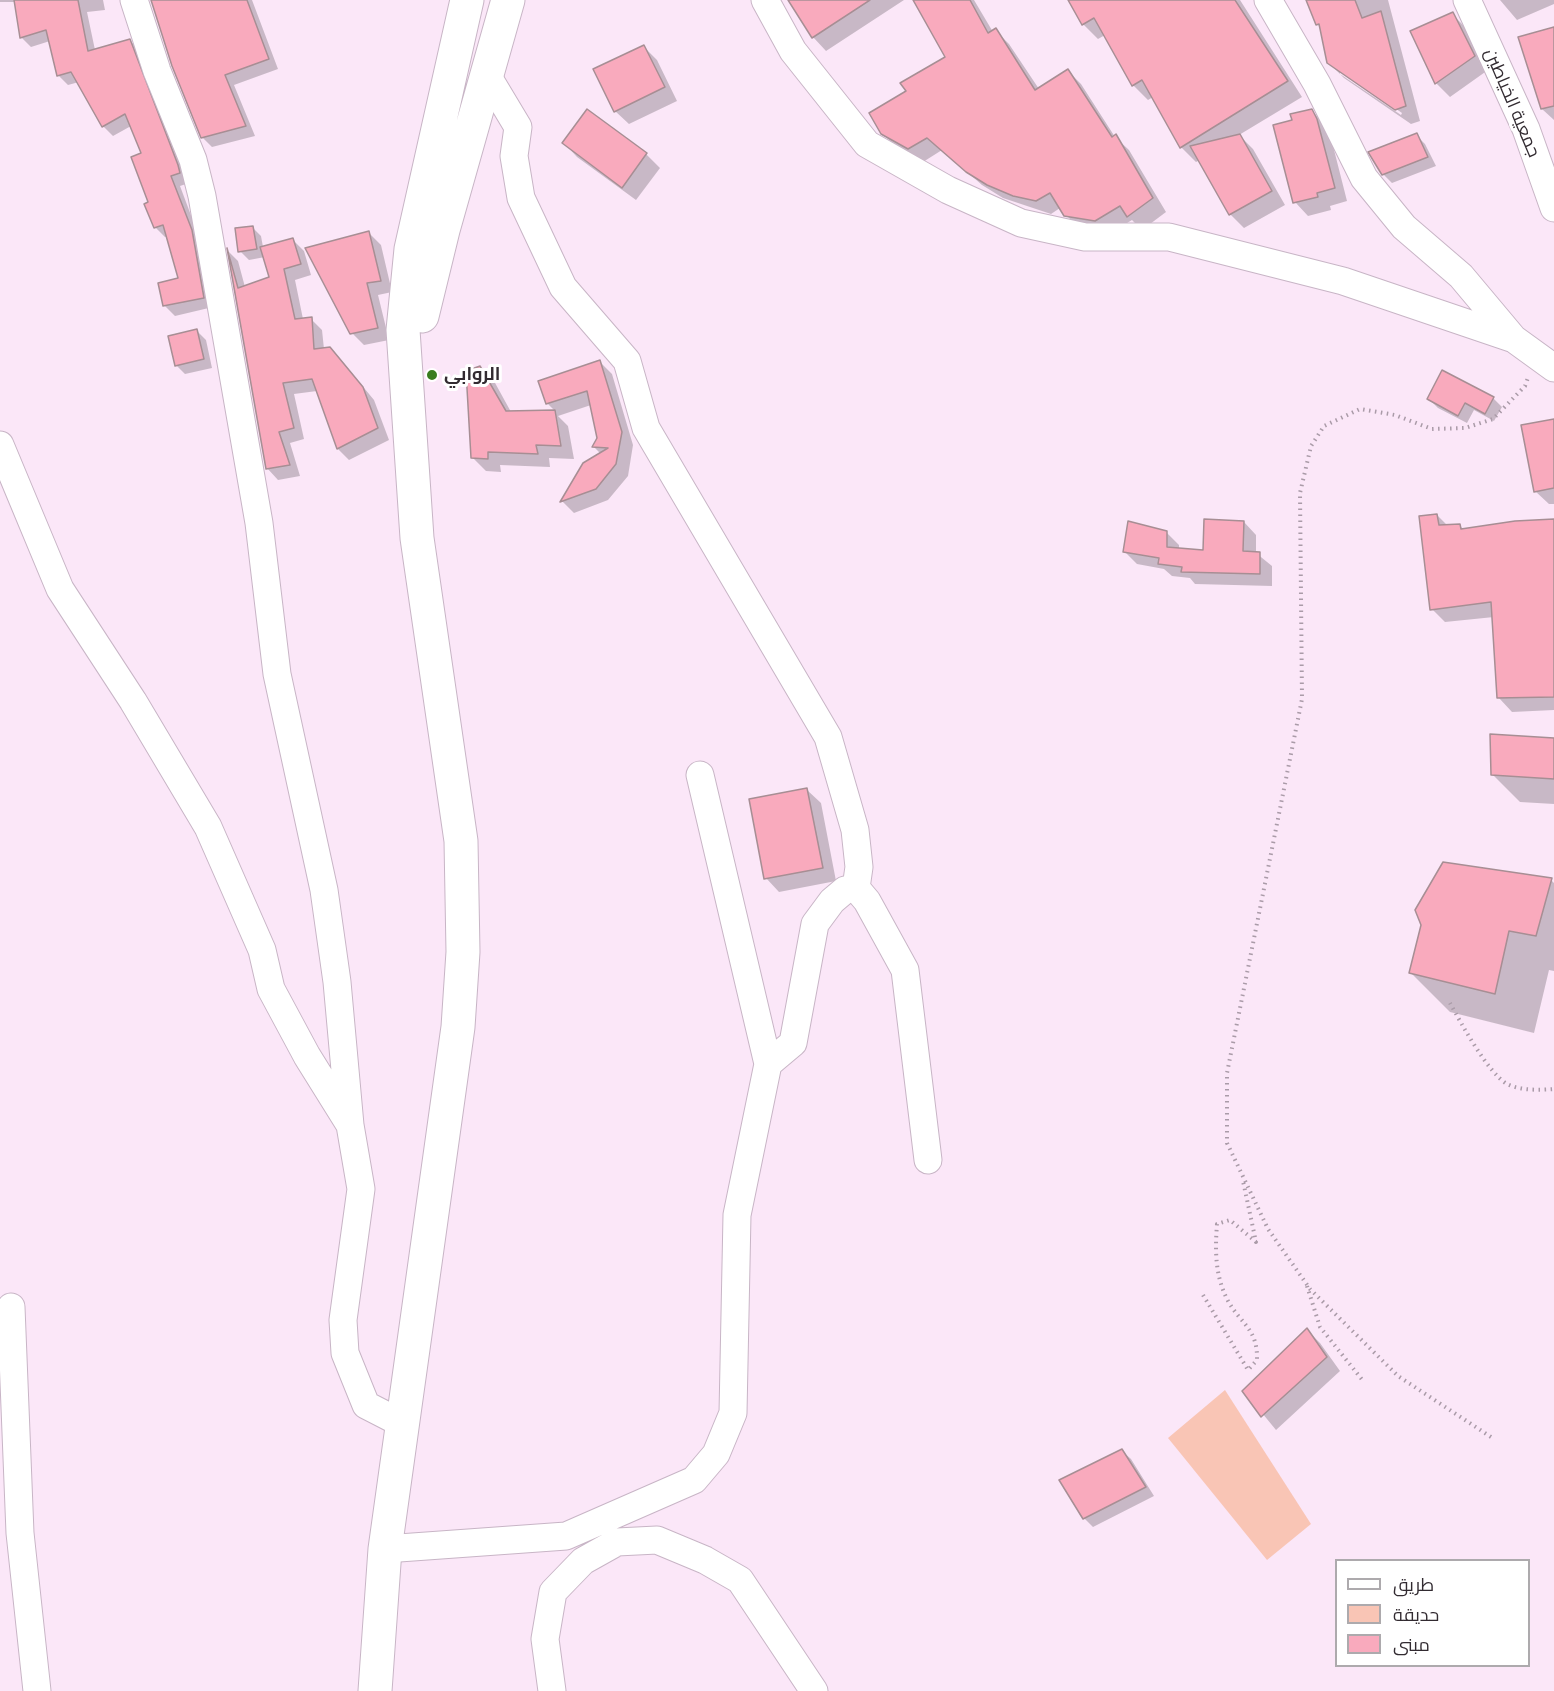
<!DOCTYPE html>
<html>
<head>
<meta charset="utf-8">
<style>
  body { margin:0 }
  #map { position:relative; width:1554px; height:1691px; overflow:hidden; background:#fbe7f8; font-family:Karla,Cairo,sans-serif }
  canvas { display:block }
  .legend { position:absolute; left:1335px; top:1559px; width:195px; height:108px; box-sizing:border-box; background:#fff; border:2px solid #adaaad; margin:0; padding:8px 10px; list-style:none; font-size:18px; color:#322b31 }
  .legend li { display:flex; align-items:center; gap:12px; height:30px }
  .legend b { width:30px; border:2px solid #adaaad }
</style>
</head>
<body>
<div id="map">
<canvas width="1554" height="1691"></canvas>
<ul class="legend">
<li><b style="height:8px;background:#fff"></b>طريق</li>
<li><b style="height:16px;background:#f9c5b5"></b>حديقة</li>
<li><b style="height:16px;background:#f9aabd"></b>مبنى</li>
</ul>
</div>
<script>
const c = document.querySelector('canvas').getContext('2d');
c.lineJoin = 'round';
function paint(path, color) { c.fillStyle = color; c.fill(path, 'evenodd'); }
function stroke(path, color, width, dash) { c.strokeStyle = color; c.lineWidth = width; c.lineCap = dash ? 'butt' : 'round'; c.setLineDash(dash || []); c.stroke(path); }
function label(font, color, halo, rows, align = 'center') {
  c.font = font + ' Karla,Cairo,sans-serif'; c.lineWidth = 6; c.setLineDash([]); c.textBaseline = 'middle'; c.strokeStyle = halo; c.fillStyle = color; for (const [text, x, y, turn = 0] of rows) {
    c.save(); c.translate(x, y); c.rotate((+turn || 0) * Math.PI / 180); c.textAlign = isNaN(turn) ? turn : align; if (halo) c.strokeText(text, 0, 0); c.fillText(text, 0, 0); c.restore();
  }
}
paint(new Path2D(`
  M1225,1390L1311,1524L1267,1560L1168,1438Z`), '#f9c5b5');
paint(new Path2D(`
  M0,0H103L105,10L87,12L95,50L130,41L140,50L189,183L180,186L201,242L213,307L175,316L165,306L180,280L168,236L165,237L155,227L143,154L131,126L113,136L103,126L79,82L68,85L58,75L50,41L31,47L21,37L15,2H0Z
  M152,0H252L278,69L234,85L255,136L212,147L203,138Z
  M789,0H904L826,51L813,37Z
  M915,0H974L993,32L995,30L1009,44L1039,89L1068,71L1081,84L1115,137L1129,150L1166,212L1142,230L1132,220L1109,234L1079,229L1060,208L1051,214L1003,198L982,185L942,150L923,162L896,147L882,133L908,92L947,57Z
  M1070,0H1240L1302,97L1239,135L1253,149L1285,205L1244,228L1230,214L1200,160L1196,162L1181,147L1153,97L1148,100L1133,85L1105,35L1098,39L1083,24Z
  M1308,0H1388L1420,121L1411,124L1344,78L1328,62L1322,29ZM1340,70L1402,113L1401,115L1340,74Z
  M1500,0H1554V4L1517,20Z
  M1452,14L1466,28L1488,70L1450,97L1436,83L1412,32Z
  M1554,28V120L1542,109Z
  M644,47L657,60L677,101L629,124L615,111Z
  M1311,110L1325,124L1330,134L1347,201L1330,206L1331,210L1308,216L1295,202L1294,121Z
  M587,111L646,154L660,168L636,200L577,157L564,143Z
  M1416,135L1425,144L1436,166L1392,183L1383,174Z
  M252,227L261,236L263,247L293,240L304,251L311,275L295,280L303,319H311L322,330L324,349L329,348L341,360L374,400L389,440L349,460L338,449L317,391L294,394L304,439L290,443L300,476L278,480L267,468L229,252L238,261L245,287L271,278L265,257L249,260L240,251Z
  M369,233L381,245L392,292L378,295L389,340L364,345L352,333Z
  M197,331L206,340L212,368L185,374L176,365Z
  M600,362L612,374L633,445L628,476L608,500L574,513L562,501L584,464L601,454L594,447L599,438L591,405L558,416L568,426L574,459L549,458L550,467L500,465L501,472L486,471L472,457L480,368L494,381L511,412H556L547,403Z
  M1493,398L1502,407L1494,421L1474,410L1467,423L1438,408L1429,399Z
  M1554,421V504H1549L1535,491Z
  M1437,515L1448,526H1460L1464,530L1554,520V710L1512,712L1499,698L1494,617L1445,622L1432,609Z
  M1244,522L1256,535V553L1272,566V586L1195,584L1190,578L1172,576L1164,569L1137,564L1125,552L1166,532L1179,545V549L1204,552Z
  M1554,740V804L1520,802L1493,775Z
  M807,790L821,803L836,881L779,892L766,878Z
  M1551,880L1554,883V971L1549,970L1534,1033L1450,1012L1410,972Z
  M1307,1330L1320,1343L1340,1371L1276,1430L1244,1391Z
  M1122,1451L1131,1459L1154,1496L1093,1527L1084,1518Z`), '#0003');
const building = new Path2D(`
  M14,0H78L88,51L130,39L178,165L180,173L171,176L192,230L204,298L163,306L158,283L178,278L163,225L154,228L144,204L148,202L131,157L141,153L125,114L102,127L71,72L57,76L46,30L20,38Z
  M151,0H247L269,59L225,75L246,126L201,138L172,66Z
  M788,0H870L812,38Z
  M913,0H970L988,33L996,28L1035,90L1068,69L1112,137L1116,134L1153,198L1127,217L1120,206L1095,221L1064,216L1050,193L1036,201L1013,196L987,185L966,172L927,138L908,149L881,134L869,113L906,91L900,83L945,57Z
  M1068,0H1235L1288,81L1180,148L1142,80L1132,86L1094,18L1082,25Z
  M1306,0H1355L1362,18L1381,11L1406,106L1395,110L1327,63L1319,24L1316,25Z
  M1453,12L1475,56L1435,84L1410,31Z
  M1554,27V106L1541,109L1518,37Z
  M644,45L665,87L614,112L593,69Z
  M587,109L647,153L622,188L562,143Z
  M1312,109L1317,119L1335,188L1317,193L1318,197L1293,203L1273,125L1292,120L1290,114Z
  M1417,133L1428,157L1382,175L1368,152Z
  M1240,134L1272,191L1229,215L1190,146Z
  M253,226L257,249L238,252L235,228Z
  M369,231L381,281L367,283L378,328L350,334L305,248Z
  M293,238L301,264L284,269L295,319L312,317L314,349L330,347L363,387L378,428L337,449L312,379L283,383L294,428L279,432L290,465L266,469L227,248L238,288L269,277L260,247Z
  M197,329L204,359L175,366L168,336Z
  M600,360L622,432L616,464L596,489L560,502L583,463L608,448L592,447L597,438L587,391L546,404L538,381Z
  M480,366L506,411L555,410L561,446L536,445L538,454L488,452V459L471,458L466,371Z
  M1442,370L1494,397L1485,414L1465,403L1458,416L1427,399Z
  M1554,419V488L1534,492L1521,425Z
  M1437,514L1439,525L1460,524L1461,529L1515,521L1554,519V697L1497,698L1491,602L1430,610L1419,516Z
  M1204,519L1244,521L1243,551L1260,552V574L1181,572L1182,567L1158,564L1159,558L1123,552L1128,521L1167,531V547L1203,550Z
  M1490,734L1554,738V779L1491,775Z
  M807,788L823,868L764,879L749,799Z
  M1443,862L1552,878L1536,936L1509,931L1495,994L1409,973L1421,925L1415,910Z
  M1307,1328L1327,1357L1261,1417L1242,1391Z
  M1122,1449L1146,1487L1083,1519L1059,1480Z`);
paint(building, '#f9aabd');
stroke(building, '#a78e94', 1.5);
const minor = new Path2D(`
  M134,0L157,71L193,160L202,196L259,523L277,674L324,890L337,982L350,1125
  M765,0L793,51L867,144L948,190L1021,223L1085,237H1169L1343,281L1514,339L1554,368
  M1268,0L1317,84L1364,178L1404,227L1461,276L1513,338
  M1467,0L1526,129L1554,208
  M488,77L518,127L514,156L521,198L563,287L627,361L646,428L828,737L855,830L859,867L856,888L845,890L832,901L815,924L793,1043L768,1064
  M0,445L60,589L133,701L208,827L262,950L271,989L307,1056L350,1125L361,1189L343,1320L345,1353L366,1405L403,1424
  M856,888L867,901L905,970L928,1160
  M11,1307L20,1533L37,1691
  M385,1549L566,1536L694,1480L716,1454L733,1413L737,1215L768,1064L700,775
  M552,1691L545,1639L553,1592L583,1561L617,1542L657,1540L705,1560L740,1580L814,1691`);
const major = new Path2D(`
  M422,316L443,230L508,0
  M375,1691L385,1549L458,1027L463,952L461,841L417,538L403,330L411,249L467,0`);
stroke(minor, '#c8b5c6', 29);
stroke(major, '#c8b5c6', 35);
stroke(new Path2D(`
  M1450,1003C1461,1023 1488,1073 1507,1084C1521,1091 1540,1090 1554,1089
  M1307,1286L1320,1327L1364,1382
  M1203,1295L1248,1370L1257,1360C1258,1328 1240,1324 1227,1299C1215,1275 1215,1250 1217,1224L1230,1220L1256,1242L1243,1181
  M1491,1437L1398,1376L1310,1289L1268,1229L1227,1143V1073L1302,699L1300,493L1311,446L1324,426L1360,409L1395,415L1432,429L1465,428L1493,419L1525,386L1529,375`), '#aa9ba8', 4, [1.5, 4.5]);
stroke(minor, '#fff', 27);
stroke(major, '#fff', 33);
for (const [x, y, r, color] of [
  [432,375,6,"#397d1f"]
]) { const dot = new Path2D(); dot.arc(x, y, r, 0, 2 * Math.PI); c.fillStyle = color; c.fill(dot); stroke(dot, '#fff', 2); }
label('18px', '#322b31', '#fff', [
  ["جمعية الخياطين",1512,103,67]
]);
label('bold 18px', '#322b31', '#fff', [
  ["الروابي",444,375]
], 'left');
</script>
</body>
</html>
